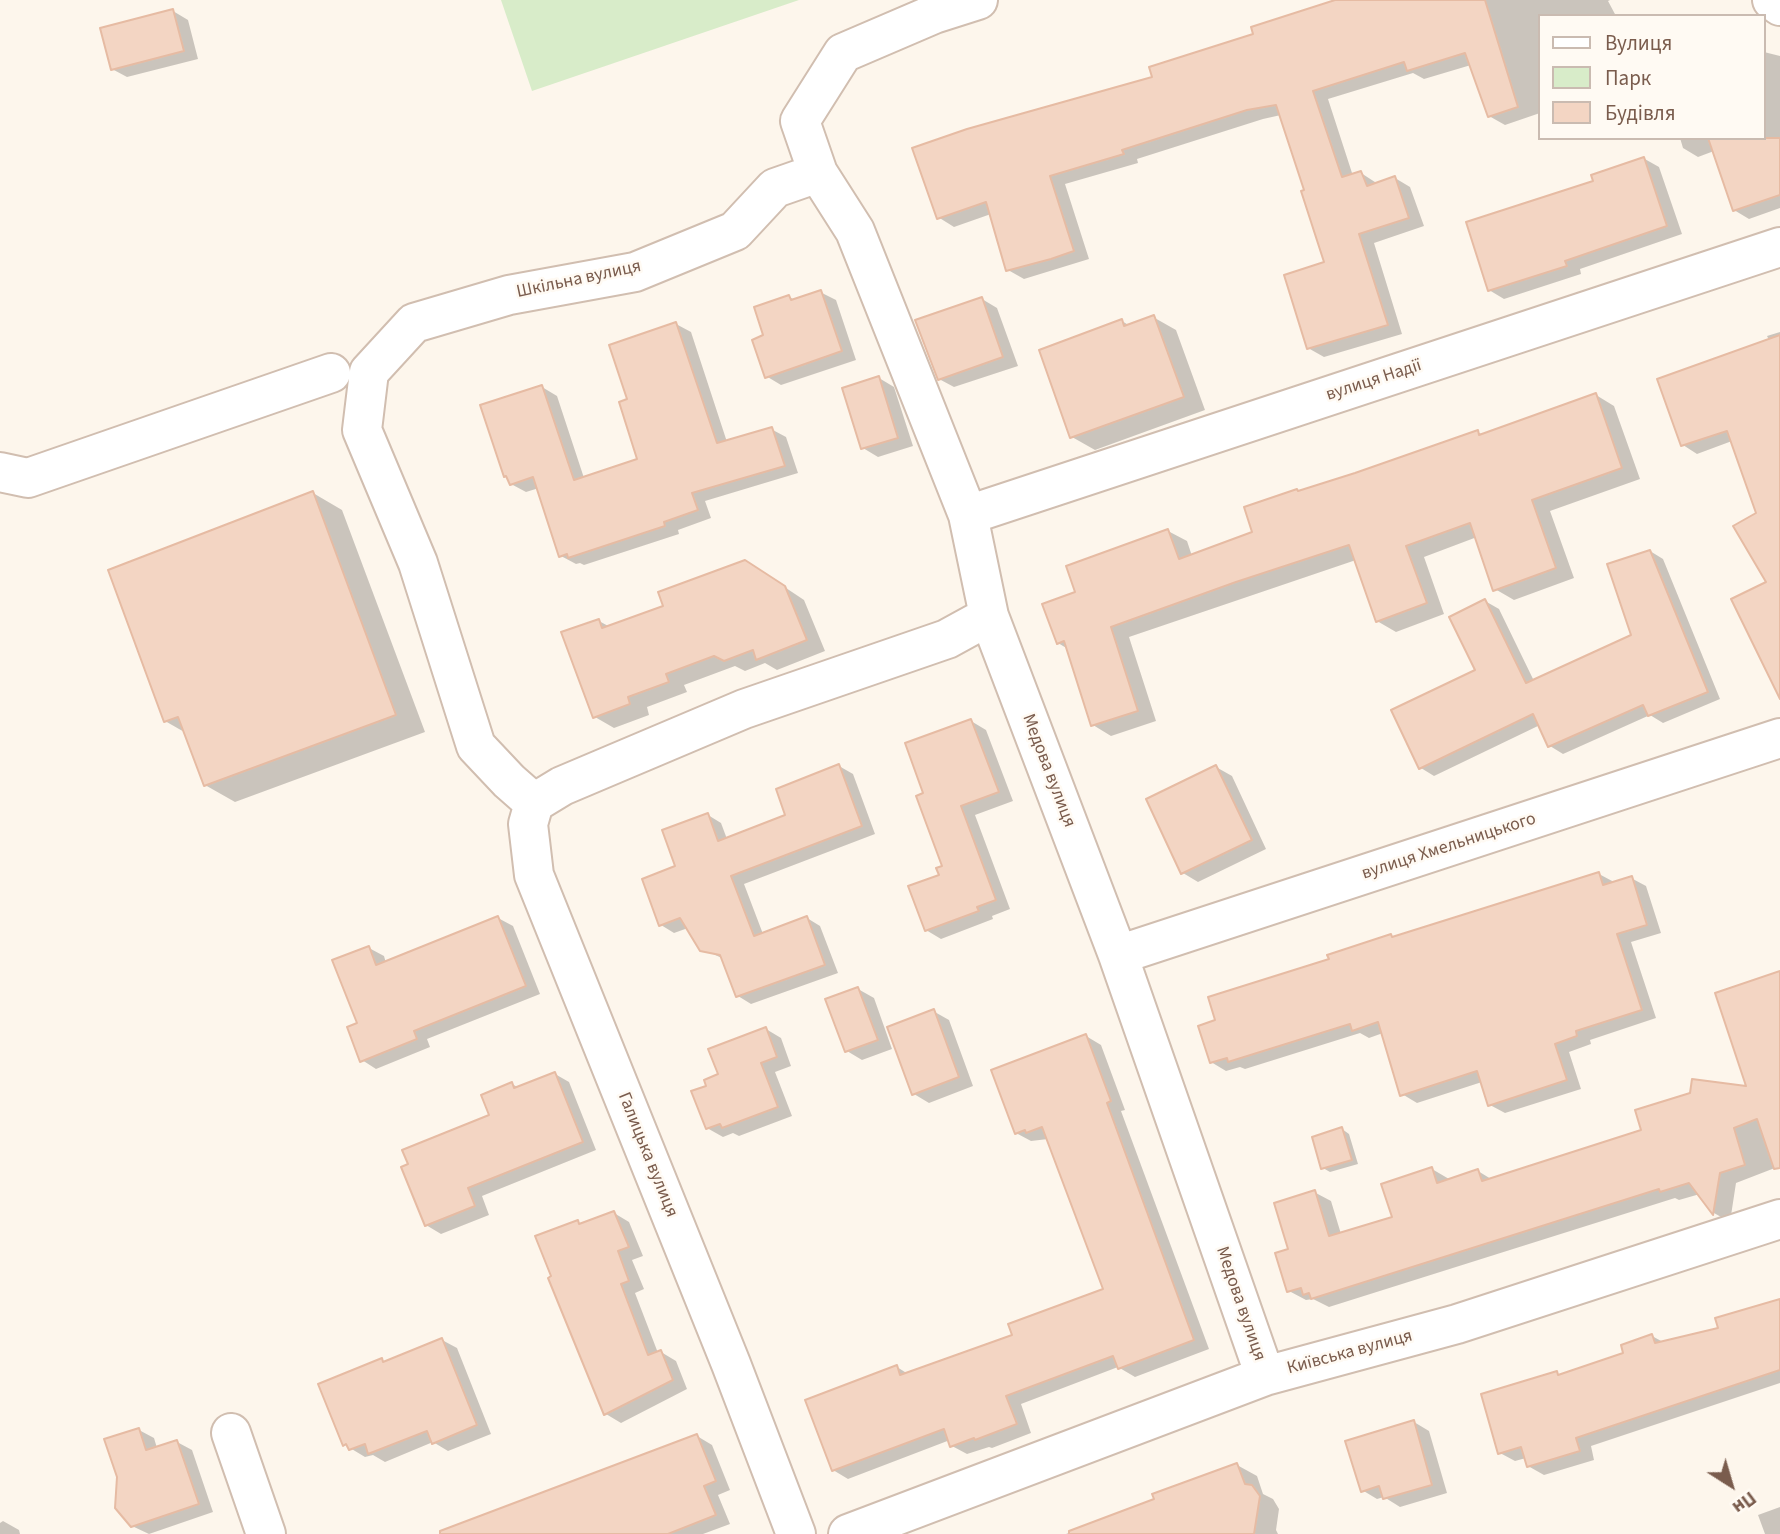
<!DOCTYPE html>
<html>
<head>
<meta charset="utf-8">
<style>
  body { margin:0 }
  #map { position:relative; width:1780px; height:1534px; overflow:hidden; background:#fdf6ec; font-family:"Source Sans 3",sans-serif }
  canvas { display:block }
  .legend { position:absolute; left:1538px; top:14px; width:228px; height:126px; box-sizing:border-box; background:#fffaf3; border:2px solid #cabbb1; margin:0; padding:9px 12px; list-style:none; font-size:21px; color:#7a5c4d }
  .legend li { display:flex; align-items:center; gap:14px; height:35px }
  .legend b { width:35px; border:2px solid #cabbb1 }
  .north { position:absolute; left:1696px; top:1450px; width:70px; height:70px; -webkit-text-stroke:5px #fffaf3; paint-order:stroke; rotate:143deg; font-size:19px; font-weight:700; line-height:28px; text-align:center; color:#7a5c4d }
  .north::after { content:''; display:block; margin:auto; width:24px; height:32px; background:#7a5c4d; clip-path:polygon(50% 0,100% 100%,50% 72%,0 100%) }
</style>
</head>
<body>
<div id="map">
<canvas width="1780" height="1534"></canvas>
<ul class="legend">
<li><b style="height:9px;background:#fff"></b>Вулиця</li>
<li><b style="height:19px;background:#d8ecc9"></b>Парк</li>
<li><b style="height:19px;background:#f3d5c3"></b>Будівля</li>
</ul>
<div class="north">Пн</div>
</div>
<script>
const c = document.querySelector('canvas').getContext('2d');
c.lineJoin = 'round';
function paint(path, color) { c.fillStyle = color; c.fill(path, 'evenodd'); }
function stroke(path, color, width, dash) { c.strokeStyle = color; c.lineWidth = width; c.lineCap = dash ? 'butt' : 'round'; c.setLineDash(dash || []); c.stroke(path); }
function label(font, color, halo, rows, align = 'center') {
  c.font = font + ' "Source Sans 3",sans-serif'; c.lineWidth = 5; c.setLineDash([]); c.textBaseline = 'middle'; c.strokeStyle = halo; c.fillStyle = color; for (const [text, x, y, turn = 0] of rows) {
    c.save(); c.translate(x, y); c.rotate((+turn || 0) * Math.PI / 180); c.textAlign = isNaN(turn) ? turn : align; if (halo) c.strokeText(text, 0, 0); c.fillText(text, 0, 0); c.restore();
  }
}
paint(new Path2D(`
  M501,0H799L532,91Z`), '#d8ecc9');
paint(new Path2D(`
  M1341,0H1610L1608,1L1616,16H1540V113L1505,125L1489,116L1471,65L1424,79L1413,73L1328,99L1353,176L1361,173L1378,184L1395,178L1410,187L1424,226L1374,243L1402,334L1324,357L1308,348L1326,263L1307,191L1281,115L1263,119L1137,159L1138,163L1065,184L1089,259L1024,279L1008,270L991,214L954,227L938,217L1154,78Z
  M173,11L188,20L198,59L127,77L112,69Z
  M1764,52L1780,56V208L1749,219L1734,210L1714,151L1698,157L1683,148L1680,138H1764Z
  M1643,158L1659,167L1682,234L1580,269L1581,274L1504,299L1489,290L1595,182Z
  M820,292L836,300L856,360L781,385L766,376V336L789,297L795,300Z
  M982,299L997,308L1018,366L954,387L939,379Z
  M1153,317L1176,330L1205,410L1095,450L1072,437L1122,321L1130,326Z
  M676,324L691,332L727,442L771,429L786,437L798,473L705,501L711,518L678,530L679,534L584,565L580,563L576,564L561,556L539,488L526,492L511,484L505,476L542,387L557,396L584,478L639,460L630,401Z
  M1780,332V682L1758,514L1732,441L1697,454L1683,445L1769,340L1767,336Z
  M879,378L894,387L913,446L878,457L863,448Z
  M1596,395L1614,406L1640,479L1550,511L1574,578L1514,600L1495,589L1477,537L1424,557L1444,614L1396,632L1377,621L1356,560L1129,637L1156,721L1111,736L1093,725L1068,649L1058,643L1078,594L1168,531L1187,541L1192,556L1254,533L1301,493L1478,432L1483,435Z
  M313,493L342,510L425,732L235,802L205,785L186,733L165,721Z
  M1650,551L1663,559L1720,699L1663,723L1650,715L1563,754L1550,746L1540,725L1434,776L1421,768L1478,671L1485,601L1499,609L1534,681L1633,636Z
  M765,574L804,600L825,651L777,670L765,663L745,671L735,666L684,685L687,692L647,707L649,715L614,728L595,717L599,621L610,627Z
  M971,721L986,730L1013,801L975,815L1010,909L992,916L993,919L941,939L926,930L945,867L926,794Z
  M839,766L853,774L875,834L744,884L763,934L807,918L820,926L838,973L751,1004L738,996L724,959L702,949L688,928L674,933L661,925L677,867L708,815L721,823L727,839L788,816Z
  M1216,767L1232,776L1266,849L1198,882L1183,873Z
  M1599,874L1614,882L1631,878L1646,886L1661,933L1631,942L1656,1018L1590,1040L1591,1044L1569,1052L1581,1089L1505,1113L1490,1105L1482,1082L1417,1103L1402,1094L1383,1033L1369,1038L1360,1033L1245,1069L1240,1067L1226,1071L1211,1062Z
  M498,918L513,926L540,994L427,1039L430,1047L376,1069L362,1060L369,948L384,956L386,963Z
  M1780,973V1166L1736,1183L1730,1222L1714,1213L1700,1194L1679,1200L1675,1198L1329,1307L1313,1299L1306,1300L1289,1291L1290,1250L1314,1192L1331,1201L1341,1234L1394,1218L1432,1169L1449,1179L1478,1171L1491,1179L1644,1132L1749,1088Z
  M858,989L874,998L892,1049L862,1060L847,1051Z
  M933,1011L949,1020L973,1086L929,1103L914,1094Z
  M766,1029L781,1038L791,1066L775,1072L792,1116L739,1136L733,1133L723,1137L707,1128L709,1087Z
  M1086,1036L1101,1045L1125,1110L1121,1111L1209,1349L1135,1377L1118,1367L1021,1404L1031,1433L992,1448L989,1447L967,1454L952,1446L950,1440L848,1479L833,1470L897,1367L908,1374L1014,1336L1105,1290L1048,1139L1031,1141L1016,1133Z
  M555,1074L569,1082L596,1150L482,1196L489,1215L441,1234L426,1225L512,1084L519,1088Z
  M1342,1129L1349,1134L1358,1164L1330,1172L1323,1168Z
  M614,1213L629,1222L643,1256L632,1260L644,1289L635,1293L658,1353L661,1352L676,1361L687,1389L621,1423L606,1414L550,1279L578,1222L583,1225Z
  M1780,1300V1383L1591,1446L1594,1460L1544,1475L1528,1466L1526,1458L1515,1461L1500,1453L1556,1373L1561,1375L1626,1354L1652,1336L1663,1342L1720,1329Z
  M442,1340L457,1348L491,1434L448,1451L433,1442L385,1462L373,1455L365,1457L345,1445L382,1360L386,1363Z
  M1414,1422L1429,1431L1447,1493L1400,1507L1384,1497L1377,1499L1362,1490Z
  M139,1430L154,1438L157,1448L177,1442L192,1450L213,1512L149,1534L132,1526Z
  M697,1436L712,1445L730,1490L718,1495L730,1524L703,1534H478Z
  M1237,1465L1257,1476L1263,1494L1273,1499L1279,1509L1276,1530L1278,1534H1066L1156,1500Z
  M1780,1507V1534H1765L1758,1515Z
  M3,1521L19,1530L20,1534H0V1523Z`), '#0003');
const building = new Path2D(`
  M1335,0H1485L1518,107L1488,117L1465,53L1407,71L1404,62L1313,91L1342,177L1361,171L1367,186L1395,176L1409,218L1359,234L1388,325L1307,349L1284,275L1324,262L1301,191L1304,190L1276,105L1247,110L1122,150L1124,154L1050,176L1074,251L1051,259L1006,271L986,202L937,219L912,148L967,129L1152,77L1149,67L1253,34L1251,27Z
  M173,9L184,51L111,70L100,28Z
  M1708,138H1780V195L1733,211Z
  M1644,157L1667,226L1565,261L1567,266L1488,291L1466,222L1593,181L1591,175Z
  M821,290L842,351L765,378L752,340L763,335L754,307L789,295L791,300Z
  M982,297L1003,357L938,380L915,320Z
  M1154,315L1184,397L1070,438L1039,350L1122,319L1124,326Z
  M676,322L717,443L772,427L785,466L692,493L698,510L664,522L665,526L568,558L567,554L559,557L533,477L510,485L506,476L504,477L480,405L542,385L574,480L637,459L619,402L627,399L609,345Z
  M1780,335V699L1731,599L1766,582L1733,526L1756,513L1727,431L1681,446L1657,379Z
  M879,376L898,438L861,449L842,388Z
  M1596,393L1622,468L1532,500L1556,568L1493,591L1470,523L1406,546L1427,603L1376,622L1349,545L1236,582L1111,627L1138,711L1091,726L1064,641L1057,644L1042,604L1075,592L1066,566L1168,529L1179,559L1252,532L1244,507L1297,489L1298,491L1355,473L1478,430L1479,435Z
  M313,491L396,715L204,786L178,717L164,722L108,570Z
  M1650,550L1708,692L1648,716L1643,705L1548,747L1533,714L1419,769L1391,710L1475,670L1449,617L1485,599L1526,683L1631,635L1607,564Z
  M745,560L785,586L807,640L756,660L753,650L724,661L714,656L666,674L669,682L628,697L630,704L593,718L561,632L599,619L602,628L663,606L658,592Z
  M971,719L999,792L961,806L996,900L977,907L979,911L925,931L908,886L939,875L936,868L942,866L916,796L923,793L905,743Z
  M839,764L862,826L731,876L754,936L807,916L825,965L736,997L720,955L700,951L680,918L659,926L642,879L675,866L662,830L708,813L718,841L785,815L776,789Z
  M1216,765L1252,840L1181,874L1146,799Z
  M1599,872L1603,885L1632,876L1647,925L1617,934L1642,1010L1576,1031L1577,1036L1555,1044L1567,1080L1488,1106L1477,1071L1400,1096L1378,1022L1352,1031L1350,1024L1228,1062L1227,1058L1210,1063L1198,1026L1215,1020L1208,997L1329,959L1327,955L1391,934L1392,937Z
  M498,916L526,986L414,1031L417,1039L360,1062L347,1027L357,1023L332,960L369,946L376,965Z
  M1780,971V1168L1774,1169L1757,1119L1734,1128L1745,1165L1720,1173L1713,1215L1689,1183L1660,1192L1659,1189L1311,1299L1309,1293L1303,1295L1301,1288L1287,1292L1275,1253L1288,1249L1274,1203L1315,1190L1329,1236L1392,1217L1381,1184L1432,1167L1437,1183L1478,1169L1482,1181L1641,1130L1635,1110L1690,1093L1692,1079L1746,1086L1715,993Z
  M858,987L878,1040L845,1052L825,999Z
  M934,1009L959,1077L912,1095L887,1027Z
  M766,1027L777,1057L761,1063L778,1107L722,1128L720,1124L706,1129L691,1091L706,1086L704,1080L718,1074L708,1049Z
  M1086,1034L1111,1101L1107,1103L1194,1340L1118,1369L1113,1356L1006,1396L1017,1424L975,1440L974,1438L950,1447L944,1429L832,1471L805,1400L897,1365L900,1375L1012,1335L1008,1324L1103,1289L1042,1127L1026,1133L1025,1130L1015,1134L991,1070Z
  M555,1072L583,1142L468,1188L475,1206L425,1226L401,1167L408,1164L402,1150L489,1115L481,1095L512,1082L514,1088Z
  M1342,1127L1352,1160L1321,1169L1312,1137Z
  M614,1211L629,1247L618,1251L629,1281L621,1284L648,1355L661,1350L673,1380L604,1415L548,1278L551,1276L535,1236L578,1220L579,1224Z
  M1780,1299V1370L1576,1438L1580,1451L1527,1467L1521,1447L1498,1454L1481,1394L1557,1371L1558,1375L1623,1353L1621,1345L1652,1334L1655,1343L1718,1328L1715,1318Z
  M442,1338L477,1425L432,1444L427,1431L368,1454L365,1444L349,1450L346,1444L343,1446L318,1384L382,1358L383,1362Z
  M1414,1420L1432,1485L1383,1499L1379,1486L1361,1492L1345,1441Z
  M139,1428L146,1450L177,1440L199,1504L131,1527L115,1508L117,1477L104,1439Z
  M697,1434L716,1481L704,1486L716,1515L668,1534H440V1531Z
  M1237,1463L1245,1484L1252,1485L1260,1496L1254,1534H1069V1531L1154,1499L1152,1494Z`);
paint(building, '#f3d5c3');
stroke(building, '#e6bba3', 2);
const minor = new Path2D(`
  M978,0L934,14L843,53L800,121L818,173L855,231L968,515L989,616L1118,955L1265,1376
  M1772,0L1780,6
  M0,472L28,478L331,373
  M968,515L1780,247
  M534,803L509,781L476,746L418,563L362,430L369,372L414,323L509,295L635,272L735,231L775,188L818,173
  M1118,955L1780,738
  M231,1433L266,1534
  M796,1534L731,1364L534,875L528,824L534,803L562,786L744,709L947,639L989,616
  M848,1534L1265,1376L1457,1324L1780,1219`);
stroke(minor, '#d1beb0', 42);
stroke(minor, '#fff', 38);
label('18px', '#7a5c4d', '#fffaf3', [
  ["Шкільна вулиця",579,280,-12],
  ["вулиця Надії",1374,381,-18],
  ["Медова вулиця",1048,771,69],
  ["вулиця Хмельницького",1449,847,-18],
  ["Галицька вулиця",647,1155,68],
  ["Медова вулиця",1240,1304,71],
  ["Київська вулиця",1350,1353,-15]
]);
</script>
</body>
</html>
